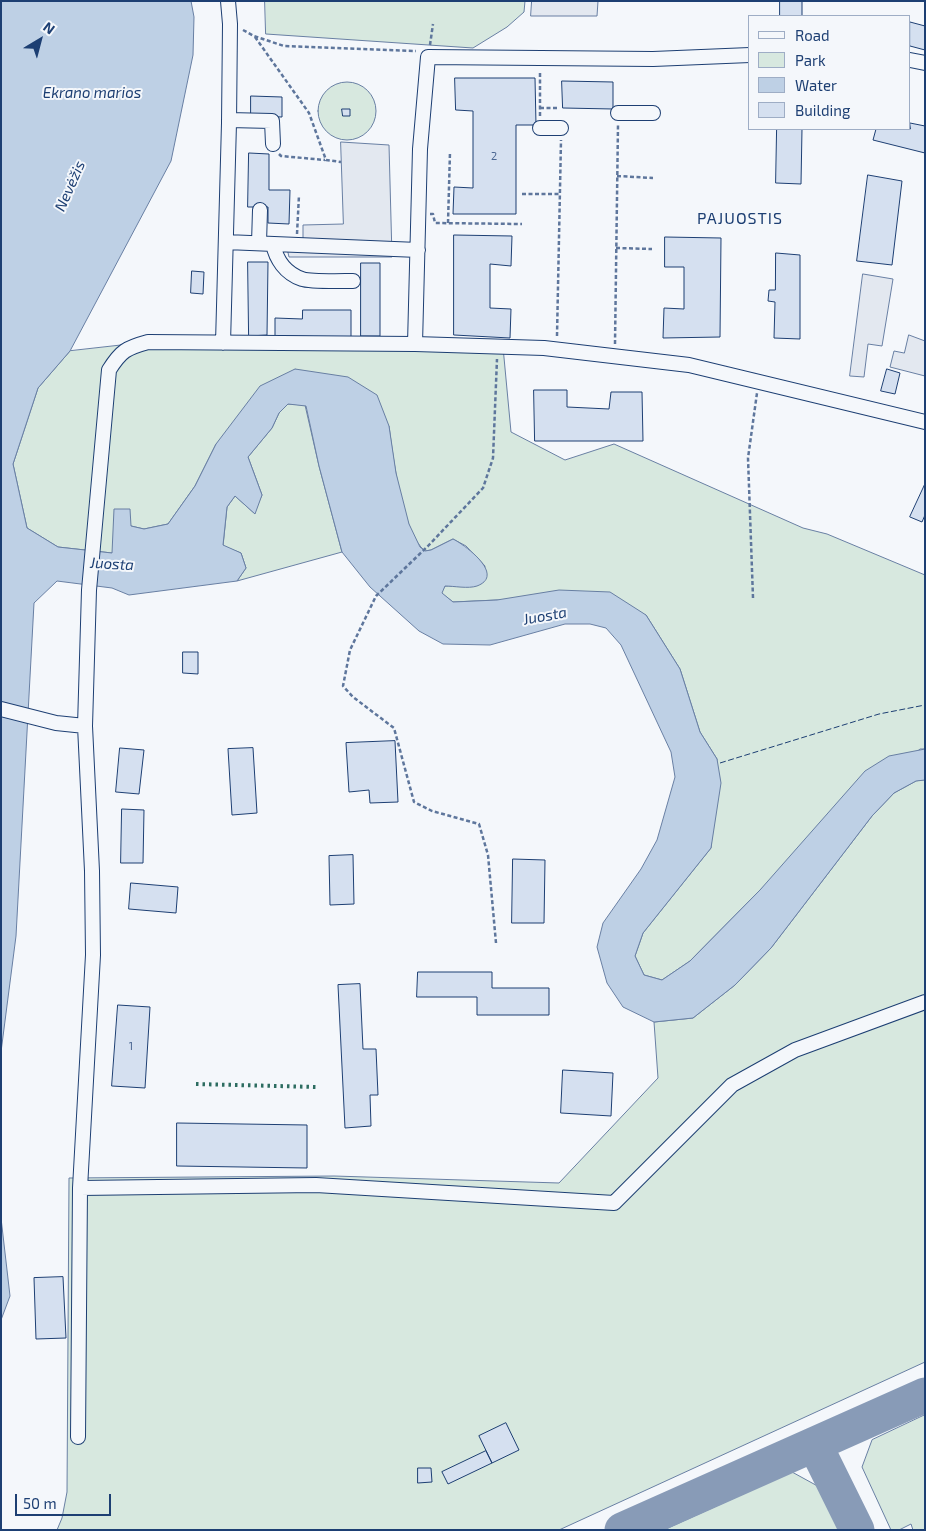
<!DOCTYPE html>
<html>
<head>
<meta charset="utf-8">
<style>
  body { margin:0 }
  #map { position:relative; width:926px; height:1531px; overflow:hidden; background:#f4f7fb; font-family:"Exo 2",sans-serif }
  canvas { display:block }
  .frame { position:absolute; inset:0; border:2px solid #1d3f73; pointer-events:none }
  .legend { position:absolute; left:748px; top:15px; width:162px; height:115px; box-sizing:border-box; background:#f4f7fb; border:1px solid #9eadc5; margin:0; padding:6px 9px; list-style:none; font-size:15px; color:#1d3f73 }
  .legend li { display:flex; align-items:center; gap:10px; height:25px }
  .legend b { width:25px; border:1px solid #9eadc5 }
  .north { position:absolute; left:15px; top:15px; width:50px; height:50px; -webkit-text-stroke:4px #f4f7fb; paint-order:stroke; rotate:37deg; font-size:14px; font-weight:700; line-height:20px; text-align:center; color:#1d3f73 }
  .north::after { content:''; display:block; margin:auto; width:18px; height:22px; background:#1d3f73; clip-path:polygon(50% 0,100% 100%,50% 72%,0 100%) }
  .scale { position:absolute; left:15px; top:1494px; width:96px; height:22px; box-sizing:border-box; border:2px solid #1d3f73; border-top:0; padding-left:6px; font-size:15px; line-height:18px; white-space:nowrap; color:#1d3f73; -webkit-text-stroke:4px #f4f7fb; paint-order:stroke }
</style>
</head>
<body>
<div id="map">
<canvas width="926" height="1531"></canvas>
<div class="frame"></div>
<ul class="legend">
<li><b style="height:6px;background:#f4f7fb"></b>Road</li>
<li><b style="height:14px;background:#d7e8df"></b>Park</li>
<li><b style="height:14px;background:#bed0e5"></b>Water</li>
<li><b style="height:14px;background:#d5e0f0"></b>Building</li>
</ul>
<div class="north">N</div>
<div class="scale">50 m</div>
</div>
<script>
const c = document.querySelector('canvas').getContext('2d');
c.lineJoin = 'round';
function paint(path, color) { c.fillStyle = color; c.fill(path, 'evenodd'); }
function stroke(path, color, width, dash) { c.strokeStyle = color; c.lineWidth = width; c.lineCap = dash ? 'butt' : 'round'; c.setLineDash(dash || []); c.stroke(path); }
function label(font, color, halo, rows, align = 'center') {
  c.font = font + ' "Exo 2",sans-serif'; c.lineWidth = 4; c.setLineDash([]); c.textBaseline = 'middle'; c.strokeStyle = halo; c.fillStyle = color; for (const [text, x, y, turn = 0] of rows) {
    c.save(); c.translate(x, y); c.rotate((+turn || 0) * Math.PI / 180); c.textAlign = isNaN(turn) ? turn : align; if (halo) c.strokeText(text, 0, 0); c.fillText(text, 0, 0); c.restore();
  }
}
const green = new Path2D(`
  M265,1H525L524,12L507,27L473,48L266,34Z
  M318 111a29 29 0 1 1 58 0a29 29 0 1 1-58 0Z
  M148,342L503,347L511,432L565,460L614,444L803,528L827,534L925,575V749H920L760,890L690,961L662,980L644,975L635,956L643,933L711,848L717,759L700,732L680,669L646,615L497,600L453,602L441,593L445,586H475L482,583L485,566L466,546L453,539L431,550L425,551C402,533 393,456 389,426L295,369L216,444L195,486L168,524L144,529L131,526L112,553L58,547L27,528L13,464L38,388L70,351Z
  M288,404L305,405L319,466L342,552L237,581L246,568L241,553L223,546L227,507L235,496L254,513L262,495L248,457L272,428L279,413Z
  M925,780V1362L559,1530H57L62,1518L67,1492L69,1178L334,1176L559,1183L658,1078L654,1022L693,1018L735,985L771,948L872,816L894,793L916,781Z
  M925,1415V1530H913L911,1524L899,1530H891L862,1467L872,1440Z
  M792,1472L823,1489L842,1530H664Z`);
paint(green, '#d7e8df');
stroke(green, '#687fa3', 1);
const parking = new Path2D(`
  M532,1H598L597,16H531Z
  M341,142L389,145L392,257H289L286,244L303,245V225L343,224Z
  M863,274L893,279L882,346L868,344L864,377L850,376Z
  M909,335L925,341V376L890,367L894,351L904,353Z`);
paint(parking, '#e3e8f0');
stroke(parking, '#687fa3', 1);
const water = new Path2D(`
  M1,1H191L194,17L193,55L171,161L70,351L38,388L13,464L27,528L58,547L112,553L114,509H130L131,526L144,529L168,524L195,486L216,444L260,386L295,369L348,377L377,395L389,426L396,473L409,524L420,547L425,551L431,550L453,539C465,545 506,575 477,586C468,589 454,586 445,586L442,593L453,602L497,600L559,590L610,592L646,615L680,669L700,732L717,759L721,783L711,848L643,933L635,956L644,975L662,980L690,961L760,890L865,771L889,756L925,749V780L916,781L894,793L872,816L771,948L735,985L693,1018L654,1022L623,1007L607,983L597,947L603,923L641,869L657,840L675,777L671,752L621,645L606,628L590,624H565L490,645L443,644L419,631L370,587L342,552L319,466L306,406L288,404L279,413L272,428L248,457L262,495L255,514L235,496L227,507L223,545L241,553L246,568L237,581L129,595L112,588L57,581L34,603L16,936L1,1052Z
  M1,1218L10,1296L1,1320Z`);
paint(water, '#bed0e5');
stroke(water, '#687fa3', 1);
stroke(new Path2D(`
  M815,1445L857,1530
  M622,1530L925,1395`), '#889bb7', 35);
const building = new Path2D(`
  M780,1H802V16H780Z
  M910,22L925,26V50L910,46Z
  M455,78H535L536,125H516V214H453L454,187L473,188V111L456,110Z
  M562,81L613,82V109L563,108Z
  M251,96L282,97V117L251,116Z
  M342,109H350V116H343Z
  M910,123L925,126V153L873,140L876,129H910Z
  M777,129H802L801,184L776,183Z
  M249,153L269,154V190H290L289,224L268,223V207H248Z
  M868,175L902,181L892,265L857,261Z
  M454,235L512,236L511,266L490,264V308L511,309L510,338L454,335Z
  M665,237L721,238L720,337L663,338L664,308L684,309V267H665Z
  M776,253L800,255V339L774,338L775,302L768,301L769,290H775Z
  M248,262H268L267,335L249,336Z
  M361,263H380V336H361Z
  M192,271L204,272L203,294L191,293Z
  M303,310H351V337L275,336V318L302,319Z
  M887,369L900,373L895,394L881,391Z
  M534,390H567V407L609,409L611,392H642L643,441H535Z
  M925,484V515L922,522L910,517Z
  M183,652H198V674L183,673Z
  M395,741L398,802L370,803L369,790L349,792L346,743Z
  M120,748L144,750L139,794L116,792Z
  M253,748L257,813L232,815L228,749Z
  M122,809L144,810L143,863H121Z
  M353,855L354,904L330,905L329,856Z
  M513,859L545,860L544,923H512Z
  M131,883L178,887L176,913L129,909Z
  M418,972H492V988H549V1015H477V997H417Z
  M360,984L363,1049H376L378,1095H370L371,1126L345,1128L338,985Z
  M118,1005L150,1007L145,1088L112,1086Z
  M563,1070L613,1073L611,1116L561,1113Z
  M177,1123L307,1125V1168L177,1166Z
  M63,1277L66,1338L36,1339L34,1278Z
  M506,1423L519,1450L492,1463L479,1436Z
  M486,1451L492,1463L448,1484L442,1472Z
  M418,1468H431L432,1482L418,1483Z`);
paint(building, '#d5e0f0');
stroke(building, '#1d3f73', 1);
const minor = new Path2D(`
  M910,60L925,63
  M618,113H653
  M229,120L272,121L273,144
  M540,128H561
  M226,242L418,250
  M259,243L260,210
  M273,244C276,259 285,273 302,279C311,282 341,281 353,281
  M223,343L229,123L230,24L228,1
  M415,344L420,149L428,57L653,59L750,55
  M1,709L56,723L85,726L89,590L109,370C121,351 126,348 148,342L415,344L544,348L689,365L925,422
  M80,1188L316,1185L614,1203L732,1085L795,1050L925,1002
  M78,1437L80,1188L93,955L92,871L85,726`);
stroke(minor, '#1d3f73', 16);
stroke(new Path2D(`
  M243,30L254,36L284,46L416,51
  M255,37L309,113L326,160L341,162
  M430,45L433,24
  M540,108H558
  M540,116V71
  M279,154L281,156L325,160
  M617,176L653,178
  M522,194H560
  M430,214H433L435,223L522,224
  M448,223L450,152
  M297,234L299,195
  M616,248L652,249
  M557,336L561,140
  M615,344L618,125
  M753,598L748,458L757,393
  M496,943L488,855L479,824L432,811L414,802L394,728L353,697L343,686L350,650L376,596L428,546L483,488L493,458L497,359`), '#5e769c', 2.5, [4, 2.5]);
stroke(minor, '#f4f7fb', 14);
stroke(new Path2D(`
  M196,1084L317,1087`), '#2c6c60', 4, [2.5, 4]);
stroke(new Path2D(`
  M720,763L879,714L925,705`), '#1d3f73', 1, [6, 2.5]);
label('11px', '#4b6792', null, [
  ["2",494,156],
  ["1",131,1046]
]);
label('italic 15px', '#1d3f73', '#f4f7fb', [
  ["Ekrano marios",92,93],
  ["Nevėžis",70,186,-66],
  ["Juosta",112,564,3],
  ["Juosta",545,616,-10]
]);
c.letterSpacing = '1px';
label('16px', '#1d3f73', '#f4f7fb', [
  ["PAJUOSTIS",740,219]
]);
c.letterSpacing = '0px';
</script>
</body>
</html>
